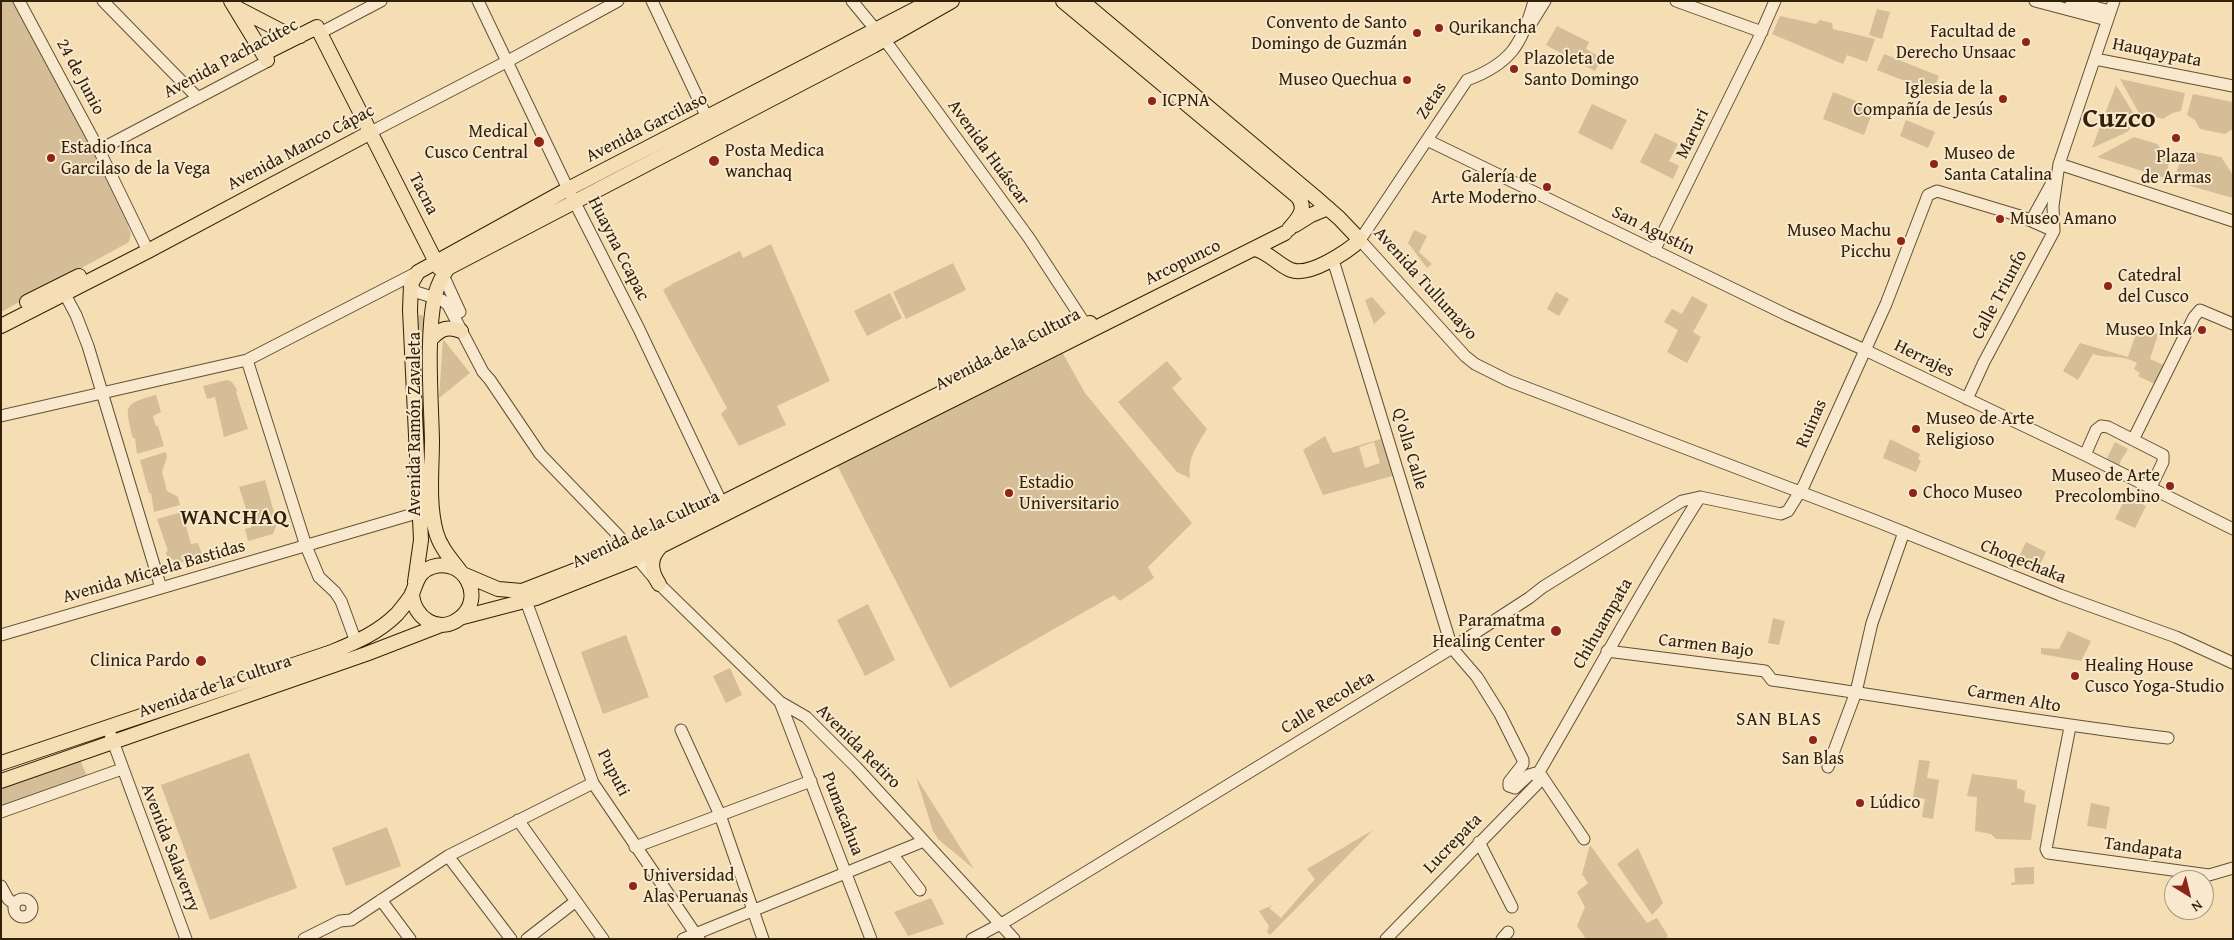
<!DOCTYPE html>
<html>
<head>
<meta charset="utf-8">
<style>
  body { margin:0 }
  #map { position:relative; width:2234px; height:940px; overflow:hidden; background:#f5ddb4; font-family:"Gentium Book Plus",serif }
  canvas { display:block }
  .frame { position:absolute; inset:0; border:2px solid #312109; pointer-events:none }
  .north { position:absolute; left:2164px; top:870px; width:50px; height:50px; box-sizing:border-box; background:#f8e9ce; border:1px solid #a8997f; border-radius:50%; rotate:144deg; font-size:14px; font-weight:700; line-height:20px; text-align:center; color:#312109 }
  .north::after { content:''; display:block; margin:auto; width:18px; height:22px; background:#8f2418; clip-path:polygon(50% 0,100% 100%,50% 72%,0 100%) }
</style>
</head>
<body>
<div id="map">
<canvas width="2234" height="940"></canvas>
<div class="frame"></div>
<div class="north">N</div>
</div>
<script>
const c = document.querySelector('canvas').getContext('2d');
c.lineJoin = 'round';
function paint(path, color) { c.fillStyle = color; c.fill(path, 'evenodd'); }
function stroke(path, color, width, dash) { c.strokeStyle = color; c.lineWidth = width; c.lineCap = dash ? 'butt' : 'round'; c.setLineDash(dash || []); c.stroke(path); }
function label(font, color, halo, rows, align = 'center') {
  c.font = font + ' "Gentium Book Plus",serif'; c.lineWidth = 4; c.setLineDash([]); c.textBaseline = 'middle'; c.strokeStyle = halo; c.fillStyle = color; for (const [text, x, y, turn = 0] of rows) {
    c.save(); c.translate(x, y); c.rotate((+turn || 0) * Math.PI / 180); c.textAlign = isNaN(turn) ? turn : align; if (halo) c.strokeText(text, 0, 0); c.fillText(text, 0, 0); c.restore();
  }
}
paint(new Path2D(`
  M1,1H13L67,91L106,169L131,234L129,242L1,312Z
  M1877,9L1890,12L1882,39L1869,35Z
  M1780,16L1816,24L1820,20L1832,23L1833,29L1875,39L1867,62L1847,55L1843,64L1772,34Z
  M1557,26L1589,42L1586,49L1602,58L1595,71L1546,45Z
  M1884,54L1939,76L1933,92L1877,70Z
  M2120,79L2185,93L2181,111L2172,113L2163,119L2139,113Z
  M2116,85L2134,114V124L2127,132L2092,148Z
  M1833,92L1874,108L1864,135L1823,119Z
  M2193,94L2233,102V129L2225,134L2200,129L2195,120L2187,115Z
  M1592,104L1627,120L1612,150L1578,133Z
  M1906,120L1935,132L1928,148L1900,136Z
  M1655,133L1678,144L1669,161L1679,166L1673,179L1640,162Z
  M2134,137L2157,144L2170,159L2165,178L2097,157Z
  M2196,152L2221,157L2233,175V198L2173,181L2180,162Z
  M1414,230L1427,236L1419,252L1432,264L1427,268L1408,243Z
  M771,244L830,381L777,406L786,425L739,446L721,414L727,408L663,290L674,283L740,251L743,258Z
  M953,263L966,290L906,319L893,292Z
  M1556,292L1569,299L1559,316L1547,309Z
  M890,293L902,318L867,336L854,311Z
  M1692,296L1708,305L1693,332L1701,337L1687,363L1667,352L1678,330L1664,322L1672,309L1682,314Z
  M1372,297L1386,313L1374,324L1365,300Z
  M419,315H422L426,321L424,373L417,374L416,319Z
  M2138,328L2158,334L2150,359L2166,366L2155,384L2138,376L2140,373L2134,369L2137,363C2122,354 2109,359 2093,354L2078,380L2063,371L2080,343L2128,357Z
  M443,339L470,373L439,398Z
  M1062,352L1085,393L1192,523L1148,567L1154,578L1120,601L1114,595L950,688L836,463Z
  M1167,361L1182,379L1172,388L1207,429C1197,445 1187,459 1190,478L1177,472L1118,402Z
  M227,380L232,382L237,390L236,392L248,429L224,437L215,397L207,399L203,386Z
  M156,395L161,412L153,416L156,426H158L164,446L137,454L135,438H133C126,407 121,404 156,395Z
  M1325,436L1333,453L1384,438L1396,475L1323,495L1303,450ZM1374,442L1380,463L1365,468L1359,447Z
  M1890,439L1920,454L1918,459L1921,461L1916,472L1883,458Z
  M2115,442L2128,449L2121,460L2119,467L2107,458Z
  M166,452L167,457L162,472L167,491L178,497L180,505L154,512L151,493H149L140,460Z
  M265,480L277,523L273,534L248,541L245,529L252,527L239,487Z
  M2126,497L2146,506L2135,528L2115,519Z
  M182,512L191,544L198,543L203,557L187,558V561L179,563L167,556L166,552L168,551L157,519Z
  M2026,542L2046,552L2037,571L2017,561Z
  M868,604L895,660L865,676L837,620Z
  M1773,618L1785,621L1779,645L1768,643Z
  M2068,631L2091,641L2081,661L2041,654V648L2059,649Z
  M626,635L649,697L603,714L581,652Z
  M730,668L742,695L726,703L713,676Z
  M249,753L297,888L210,920L161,785Z
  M80,760L87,776L1,808V786Z
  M1919,760L1930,761L1927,778L1939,780L1933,819L1922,817L1925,799L1913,797Z
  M1972,774L2017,780V788L2025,791L2024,802L2036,805L2031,840L1996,839L1991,834L1975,831L1977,797L1967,796Z
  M916,777L974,869L938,839L933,831Z
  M2091,803L2110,807L2106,829L2087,826Z
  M387,827L401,866L346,886L332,848Z
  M1373,830L1270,935L1267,932L1269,926L1259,911L1273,905L1269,908L1281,918L1315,879L1307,869Z
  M1590,845L1647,923L1657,918L1668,936L1666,939H1586L1577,926L1585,907L1577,892L1588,883L1582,874Z
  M1638,848L1663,903L1652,915L1617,864Z
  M2034,867V884L2011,885V883L2015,882L2014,868Z
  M931,898L944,924L908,936L894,912Z`), '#d4bd97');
const minor = new Path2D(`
  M19,1L99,150L148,251
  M103,1L198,98
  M478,1L568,189L639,329L725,510
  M652,1L710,124
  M852,1L890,47L1029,238L1089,330
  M1534,1C1522,45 1510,64 1467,80L1360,240L1465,356L1475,364L1509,381L1876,521L2060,595L2176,637L2233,663
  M1676,1L1762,32
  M2035,1L2107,20
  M2071,1L2110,11
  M1530,25L1545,1
  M320,33L381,1
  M2095,59L2233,86
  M371,132L508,61L618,1
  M1427,140L1787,315L1865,350L2085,455L2233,529
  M99,150L268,61
  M2059,164L2233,221
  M2031,221L2053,181
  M2054,231L2053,206L2059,164L2114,1
  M1654,251L1757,42L1775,1
  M1333,260L1452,648L1477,677L1500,714L1523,760V764L1509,782V786L1515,788L1529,775L1539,772
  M443,275L460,312
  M411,284L416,292L442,300L448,305L483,372L490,380L540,454L616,533L659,584L780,702L806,717L856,767L1014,939
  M61,287L76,315L88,346L161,588
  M247,360L306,546L319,577L335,592L341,601L356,642
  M1,416L247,360L416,273
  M2133,440L2194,317L2200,310L2233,324
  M2085,455L2096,430L2101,426L2108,427L2163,455V462L2150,489
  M523,593L593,783L699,939
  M1,635L427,510
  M1607,651L1765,671L1772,680C1904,699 2035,722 2168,738
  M780,702L871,939
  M2070,727L2046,849L2048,853L2209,875L2233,868
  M108,728L186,939
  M681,730L720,815L763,939
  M1828,767L1856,692L1872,623L1904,532
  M1539,772L1584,839
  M1,812L122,769
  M518,820L603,939
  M1479,842L1512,907
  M635,847L811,781
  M892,854L920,890
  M448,856L511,939
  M1,886L8,899L14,904
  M14 908a9 9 0 1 1 18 0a9 9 0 1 1-18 0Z
  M381,900L410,939
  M304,939L340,921L351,920L448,856L593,783
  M527,939L576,901
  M683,939L924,841
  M972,939L1008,920L1452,648L1529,598L1543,587L1682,501L1700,497L1781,514L1788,511L1804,485L1886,304L1928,195L1937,191L2020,216L2054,231L1984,362L1967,399
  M1386,939L1538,783L1539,772C1593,680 1643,586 1700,497
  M1502,939L1508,932`);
const major = new Path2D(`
  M231,1L267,60
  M1063,1L1297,196C1308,208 1298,219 1289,229
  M1082,1L1314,196L1339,218L1360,240C1347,252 1309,277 1291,270C1278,265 1270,253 1255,249
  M235,7L289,35L300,36
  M263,54L317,27L439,268
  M1295,225L1311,215L1328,208
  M27,302L79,276
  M1,326L148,251L371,132
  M432,338C441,328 449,326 461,331
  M460,571C451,559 440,547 436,532C428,503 432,470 432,440C431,397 426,336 435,295C438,285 442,276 448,268L873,46L952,1
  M465,575L498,589L522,591L630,549L1063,332L1090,323
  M415,582L421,540L410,310L411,284L418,272L568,189L931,1
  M659,584C650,570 649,558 661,546
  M463,617L536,598L637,558L1285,233
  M1,763L332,652C356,642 378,633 397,614C402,608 407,602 411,596C417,583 417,572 432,567C464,556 486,598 460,618C439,635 413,618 412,593
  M1,781L366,654L441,625`);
stroke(minor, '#625034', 13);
stroke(major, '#312109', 16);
stroke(minor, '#f8e9ce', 11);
stroke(major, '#f5ddb4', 14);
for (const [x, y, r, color] of [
  [1439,28,5,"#8f2418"],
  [1417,33,5,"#8f2418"],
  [2026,42,5,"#8f2418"],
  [1514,69,5,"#8f2418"],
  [1407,80,5,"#8f2418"],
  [2003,99,5,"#8f2418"],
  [1152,101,5,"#8f2418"],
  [2176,138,5,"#8f2418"],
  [539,142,6,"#8f2418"],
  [51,158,5,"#8f2418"],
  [714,161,6,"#8f2418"],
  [1934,164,5,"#8f2418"],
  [1547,187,5,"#8f2418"],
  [2000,219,5,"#8f2418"],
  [1901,241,5,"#8f2418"],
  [2108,286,5,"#8f2418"],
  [2202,330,5,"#8f2418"],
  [1916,429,5,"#8f2418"],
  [2170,486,5,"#8f2418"],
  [1009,493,5,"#8f2418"],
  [1913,493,5,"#8f2418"],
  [1556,631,6,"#8f2418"],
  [201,661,6,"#8f2418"],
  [2075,676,5,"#8f2418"],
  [1813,740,5,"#8f2418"],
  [1860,803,5,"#8f2418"],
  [633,886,5,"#8f2418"]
]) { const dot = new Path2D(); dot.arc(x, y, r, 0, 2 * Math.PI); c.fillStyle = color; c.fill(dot); stroke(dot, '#f8e9ce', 2); }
label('18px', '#312109', '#f8e9ce', [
  ["Convento de Santo",1407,23,"right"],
  ["Domingo de Guzmán",1407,44,"right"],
  ["Qurikancha",1449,28],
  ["Facultad de",2016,32,"right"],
  ["Derecho Unsaac",2016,53,"right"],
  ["Plazoleta de",1524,59],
  ["Santo Domingo",1524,80],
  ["Museo Quechua",1397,80,"right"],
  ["Iglesia de la",1993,89,"right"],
  ["Compañía de Jesús",1993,110,"right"],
  ["ICPNA",1162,101],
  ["Medical",528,132,"right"],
  ["Cusco Central",528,153,"right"],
  ["Estadio Inca",61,148],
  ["Garcilaso de la Vega",61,169],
  ["Posta Medica",725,151],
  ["wanchaq",725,172],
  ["Museo de",1944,154],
  ["Santa Catalina",1944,175],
  ["Plaza",2176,157,"center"],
  ["de Armas",2176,178,"center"],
  ["Galería de",1537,177,"right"],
  ["Arte Moderno",1537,198,"right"],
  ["Museo Amano",2010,219],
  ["Museo Machu",1891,231,"right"],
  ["Picchu",1891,252,"right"],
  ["Catedral",2118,276],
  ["del Cusco",2118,297],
  ["Museo Inka",2192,330,"right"],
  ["Museo de Arte",1926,419],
  ["Religioso",1926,440],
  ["Museo de Arte",2160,476,"right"],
  ["Precolombino",2160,497,"right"],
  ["Estadio",1019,483],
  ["Universitario",1019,504],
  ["Choco Museo",1923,493],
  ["Paramatma",1545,621,"right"],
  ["Healing Center",1545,642,"right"],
  ["Clinica Pardo",190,661,"right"],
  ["Healing House",2085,666],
  ["Cusco Yoga-Studio",2085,687],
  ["San Blas",1813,759,"center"],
  ["Lúdico",1870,803],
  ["Universidad",643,876],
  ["Alas Peruanas",643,897]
], 'left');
label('18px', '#312109', '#f8e9ce', [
  ["Hauqaypata",2157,53,11],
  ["Avenida Pachacútec",231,59,-28],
  ["24 de Junio",80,77,62],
  ["Zetas",1432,101,-57],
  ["Avenida Garcilaso",647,128,-27],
  ["Maruri",1693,134,-64],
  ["Avenida Manco Cápac",301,148,-28],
  ["Avenida Huáscar",988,153,54],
  ["Tacna",423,194,63],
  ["San Agustín",1653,231,26],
  ["Huayna Ccapac",618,249,63],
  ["Arcopunco",1183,263,-26],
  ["Avenida Tullumayo",1425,284,48],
  ["Calle Triunfo",2000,295,-62],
  ["Avenida de la Cultura",1008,350,-27],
  ["Herrajes",1924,359,26],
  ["Avenida Ramón Zavaleta",415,424,-90],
  ["Ruinas",1812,424,-66],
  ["Q'olla Calle",1409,449,73],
  ["Avenida de la Cultura",646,530,-25],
  ["Choqechaka",2023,562,22],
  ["Avenida Micaela Bastidas",154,572,-16],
  ["Chihuampata",1603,624,-60],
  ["Carmen Bajo",1706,646,7],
  ["Avenida de la Cultura",215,687,-19],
  ["Carmen Alto",2014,699,10],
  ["Calle Recoleta",1328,703,-31],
  ["Avenida Retiro",858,747,45],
  ["Puputi",613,773,63],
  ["Pumacahua",842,814,69],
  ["Lucrepata",1453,844,-46],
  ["Avenida Salaverry",170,848,69],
  ["Tandapata",2143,849,8]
]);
c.letterSpacing = '1px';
label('19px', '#312109', '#f8e9ce', [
  ["SAN BLAS",1779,720]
]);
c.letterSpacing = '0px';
c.letterSpacing = '1px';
label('bold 22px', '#312109', '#f8e9ce', [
  ["WANCHAQ",234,518]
]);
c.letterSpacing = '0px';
label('bold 28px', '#312109', '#f8e9ce', [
  ["Cuzco",2119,120]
]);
</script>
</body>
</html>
